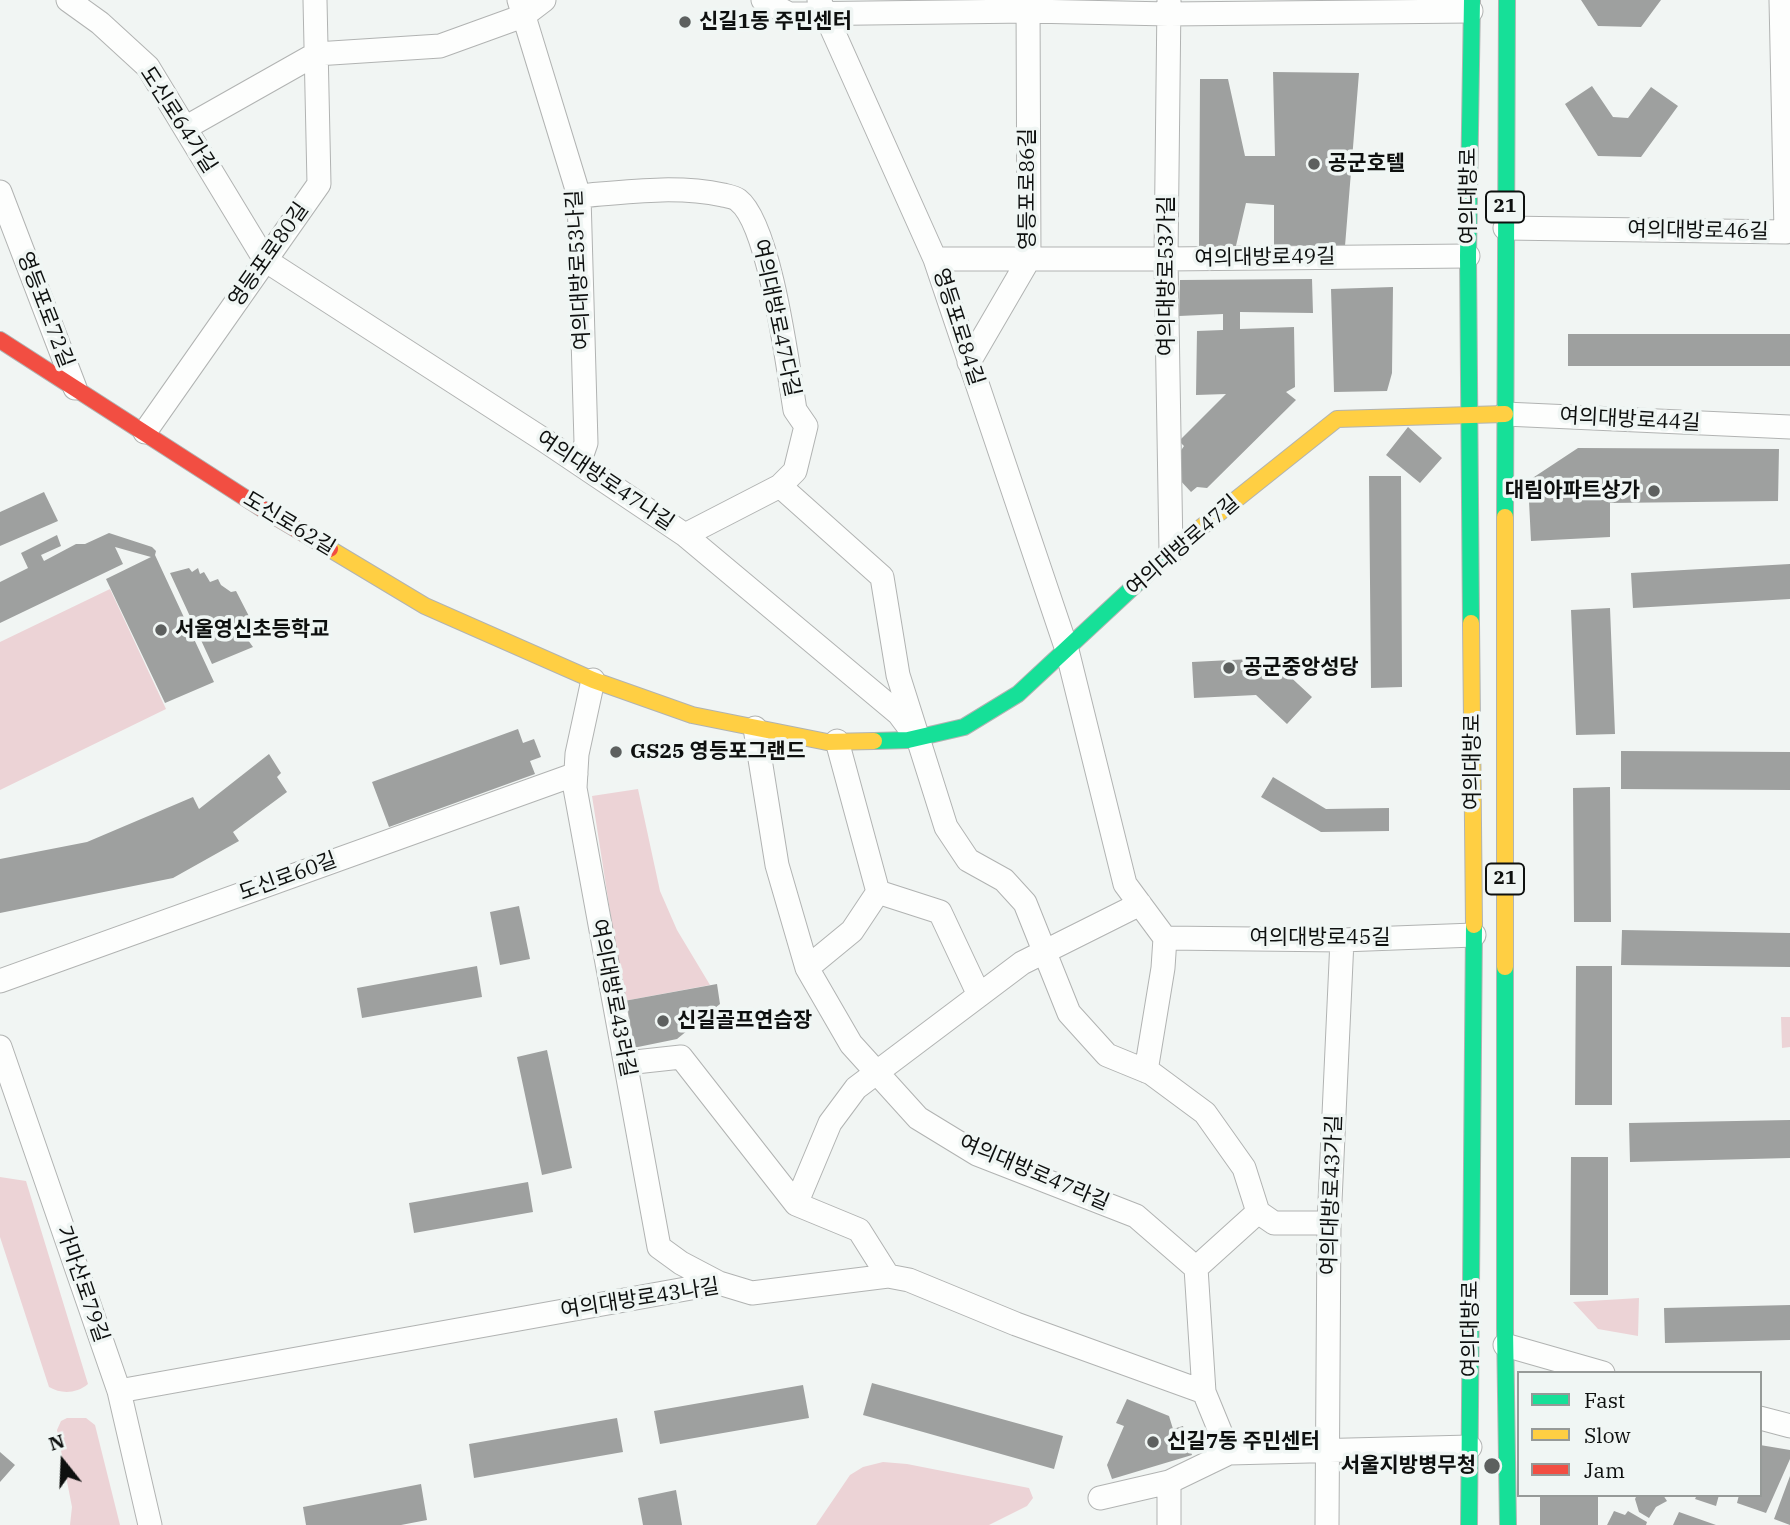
<!DOCTYPE html>
<html>
<head>
<meta charset="utf-8">
<style>
  body { margin:0 }
  #map { position:relative; width:1790px; height:1525px; overflow:hidden; background:#f1f5f3; font-family:"IBM Plex Serif",serif }
  canvas { display:block }
  .legend { position:absolute; left:1517px; top:1371px; width:245px; height:126px; box-sizing:border-box; background:#f0f6f4; border:2px solid #969a98; margin:0; padding:9px 12px; list-style:none; font-size:21px; color:#0e100f }
  .legend li { display:flex; align-items:center; gap:14px; height:35px }
  .legend b { width:35px; border:2px solid #969a98 }
  .north { position:absolute; left:28px; top:1427px; width:70px; height:70px; -webkit-text-stroke:5px #f0f6f4; paint-order:stroke; rotate:342deg; font-size:19px; font-weight:700; line-height:28px; text-align:center; color:#0e100f }
  .north::after { content:''; display:block; margin:auto; width:24px; height:32px; background:#0e100f; clip-path:polygon(50% 0,100% 100%,50% 72%,0 100%) }
</style>
</head>
<body>
<div id="map">
<canvas width="1790" height="1525"></canvas>
<ul class="legend">
<li><b style="height:9px;background:#16e098"></b>Fast</li>
<li><b style="height:9px;background:#ffcf43"></b>Slow</li>
<li><b style="height:9px;background:#f24e42"></b>Jam</li>
</ul>
<div class="north">N</div>
</div>
<script>
const c = document.querySelector('canvas').getContext('2d');
c.lineJoin = 'round';
function paint(path, color) { c.fillStyle = color; c.fill(path, 'evenodd'); }
function stroke(path, color, width, dash) { c.strokeStyle = color; c.lineWidth = width; c.lineCap = dash ? 'butt' : 'round'; c.setLineDash(dash || []); c.stroke(path); }
function label(font, color, halo, rows, align = 'center') {
  c.font = font + ' "IBM Plex Serif","Noto Sans KR",serif'; c.lineWidth = 7; c.setLineDash([]); c.textBaseline = 'middle'; c.strokeStyle = halo; c.fillStyle = color; for (const [text, x, y, turn = 0] of rows) {
    c.save(); c.translate(x, y); c.rotate((+turn || 0) * Math.PI / 180); c.textAlign = isNaN(turn) ? turn : align; if (halo) c.strokeText(text, 0, 0); c.fillText(text, 0, 0); c.restore();
  }
}
paint(new Path2D(`
  M110,589L166,709L0,790V642Z
  M638,789L660,891L677,930L710,985L624,1001L592,796Z
  M1781,1017H1790V1047L1782,1048Z
  M0,1177L26,1181L88,1384C76,1394 61,1394 49,1387L0,1237Z
  M1639,1298L1638,1336L1598,1329L1573,1302Z
  M67,1418H86L95,1425L120,1525H70L72,1507L57,1430L61,1421Z
  M883,1462L907,1464L1029,1488L1033,1498L1027,1506L989,1525H816L850,1475L863,1467Z`), '#ecd3d6');
paint(new Path2D(`
  M1581,0H1661L1641,27L1598,26Z
  M1273,72L1359,73L1345,246L1274,247V205L1246,203L1235,250L1199,249L1200,79H1228L1245,156H1275Z
  M1592,86L1613,117L1628,118L1651,87L1678,106L1641,157L1598,156L1565,104Z
  M1312,279L1313,313L1240,312V329L1294,327L1295,387L1286,392L1296,400L1207,488L1197,487L1191,492L1178,478V455L1184,446L1179,441L1226,394L1196,395L1197,331L1223,330V314L1179,316L1180,280Z
  M1393,287L1392,373L1387,391L1334,392L1331,289Z
  M1568,334H1790V366H1568Z
  M1408,427L1442,458L1420,483L1386,455Z
  M1578,448L1779,449L1778,501L1610,503V537L1531,541L1528,481Z
  M1369,476H1401L1402,687L1371,688Z
  M44,492L58,521L0,546V512Z
  M109,533L152,547L156,551L155,555L214,682L165,703L106,579L151,557L115,547L123,564L0,623V582L28,568L21,553L57,535L61,546L41,555L44,561L76,544H85Z
  M1790,564V599L1633,608L1631,573Z
  M189,568L192,572L198,568L200,574L204,572L210,582L218,579L221,585L231,592L236,591L253,624L248,626L250,632L245,636L253,647L212,664L170,573Z
  M1610,608L1615,734L1576,735L1571,610Z
  M1270,658L1312,697L1287,724L1256,695L1194,698L1192,662Z
  M518,729L523,743L534,739L541,757L530,761L535,774L389,827L372,782Z
  M1621,751L1790,752V790L1621,789Z
  M269,754L281,773L277,777L287,792L233,832L239,841L173,878L0,913V859L87,842L193,797L199,809Z
  M1273,777L1326,809L1389,808V831L1321,832L1261,797Z
  M1610,787L1611,922H1574L1573,788Z
  M519,906L530,959L500,965L490,912Z
  M1622,930L1790,933V967L1621,965Z
  M477,966L482,997L362,1018L357,988Z
  M1576,966H1612V1105H1575Z
  M717,984L720,1004L677,1039L633,1048L624,1001Z
  M547,1050L572,1168L542,1175L517,1057Z
  M1790,1120V1158L1630,1162L1629,1123Z
  M1571,1157H1608V1295H1570Z
  M528,1182L533,1212L414,1233L409,1203Z
  M1790,1305V1340L1665,1343L1664,1308Z
  M872,1383L1063,1436L1054,1469L863,1415Z
  M803,1385L809,1418L660,1444L654,1411Z
  M1127,1399L1169,1416L1173,1429L1183,1426L1192,1455L1112,1479L1107,1465L1124,1426L1116,1423Z
  M617,1418L623,1452L474,1478L469,1444Z
  M1760,1445L1790,1450V1459L1766,1513L1737,1503L1739,1495H1760Z
  M0,1452L15,1465L0,1482Z
  M1790,1476V1525L1774,1519Z
  M421,1484L427,1520L401,1525H306L303,1507Z
  M676,1490L682,1525H643L638,1498Z
  M1540,1495H1598V1525H1540Z
  M1637,1495H1663L1667,1501L1656,1507L1649,1518L1639,1512L1635,1499Z
  M1697,1495H1719L1716,1506L1695,1499Z
  M1614,1511L1625,1515L1628,1511L1647,1522L1646,1525H1607Z
  M1679,1512L1716,1525H1673Z`), '#9ea09f');
const street = new Path2D(`
  M68,0L100,23L148,67L265,260L544,440L685,535L899,714L917,738
  M519,0L579,196L586,443L579,463
  M763,0L789,14L1028,11L1169,14L1471,11
  M819,0L935,259L1067,650L1125,884L1165,938L1342,940L1474,935
  M1169,0L1166,259L1171,552
  M185,128L316,54L440,46L523,16L544,0
  M0,192L75,388
  M579,196C627,192 675,185 723,195C727,196 734,197 738,200C770,224 788,368 795,410L806,426L795,471L780,486L685,535
  M1505,228L1786,232L1781,0
  M935,259H1166L1468,256
  M969,362L1029,259L1028,0
  M1505,414L1790,427
  M145,432L319,184L315,0
  M780,486L882,577L898,675L946,827L968,860L1004,880L1025,903L1069,1013L1107,1055L1151,1073L1205,1113L1244,1168L1258,1212L1274,1223H1329
  M593,680L577,754L575,788L659,1247L681,1263L719,1283
  M755,728L777,865L807,968L851,1044L918,1118L977,1154L1136,1216L1196,1268L1204,1392
  M837,741L878,892
  M878,892L940,912L979,995
  M807,968L852,931L878,892
  M0,981L576,774
  M0,1047L119,1391L150,1525
  M626,1063L681,1057L796,1204L859,1230L888,1276
  M1146,1071L1163,968L1165,938
  M796,1204L830,1123L856,1088L1022,963L1140,904
  M1196,1268L1258,1212
  M1505,1345L1603,1373
  M119,1391L719,1283L752,1293L888,1276L909,1280L1016,1324L1204,1392L1229,1453
  M1760,1418L1790,1426
  M1100,1498L1169,1482L1229,1453L1470,1447
  M1169,1525V1482
  M1327,1525L1329,1223L1342,940`);
const fast = new Path2D(`
  M1505,517L1507,0
  M1471,623L1468,256L1472,0
  M874,741L908,740L964,727L1018,694L1174,549
  M1505,967V1328L1508,1525
  M1469,1525L1474,925`);
const slow = new Path2D(`
  M1505,517V967
  M330,549L425,606L593,680L692,715L827,742L874,741
  M1174,549L1337,419L1505,414
  M1471,623L1474,925`);
const jam = new Path2D(`
  M0,340L264,510L330,549`);
stroke(street, '#b1b3b2', 25);
stroke(fast, '#b1b3b2', 18);
stroke(slow, '#b1b3b2', 18);
stroke(jam, '#b1b3b2', 18);
stroke(street, '#fdfefd', 23);
stroke(fast, '#16e098', 16);
stroke(slow, '#ffcf43', 16);
stroke(jam, '#f24e42', 16);
for (const [x, y, r, color] of [
  [685,22,7,"#5d605f"],
  [1314,164,7,"#5d605f"],
  [1654,491,7,"#5d605f"],
  [161,630,7,"#5d605f"],
  [1229,668,7,"#5d605f"],
  [616,752,7,"#5d605f"],
  [663,1021,7,"#5d605f"],
  [1153,1442,7,"#5d605f"],
  [1492,1466,9,"#5d605f"]
]) { const dot = new Path2D(); dot.arc(x, y, r, 0, 2 * Math.PI); c.fillStyle = color; c.fill(dot); stroke(dot, '#f0f6f4', 2.5); }
for (const [x, y, w] of [
  [1505,207,38],
  [1505,879,38]
]) { const box = new Path2D(); box.roundRect(x - w / 2, y - 15.5, w, 31, 5); c.fillStyle = '#f0f6f4'; c.fill(box); stroke(box, '#0e100f', 2); }
label('bold 19px', '#0e100f', null, [
  ["21",1505,207],
  ["21",1505,879]
]);
label('bold 21px', '#0e100f', '#f0f6f4', [
  ["신길1동 주민센터",699,22],
  ["공군호텔",1328,164],
  ["대림아파트상가",1640,491,"right"],
  ["서울영신초등학교",175,630],
  ["공군중앙성당",1243,668],
  ["GS25 영등포그랜드",630,752],
  ["신길골프연습장",677,1021],
  ["신길7동 주민센터",1167,1442],
  ["서울지방병무청",1476,1466,"right"]
], 'left');
label('21px', '#0e100f', '#f0f6f4', [
  ["도신로64가길",178,120,57],
  ["영등포로86길",1028,189,-90],
  ["여의대방로",1469,196,-90],
  ["여의대방로46길",1698,231,1],
  ["영등포로80길",269,255,-55],
  ["여의대방로49길",1265,258,-1],
  ["여의대방로53나길",579,270,-93],
  ["여의대방로53가길",1167,276,-90],
  ["영등포로72길",45,310,69],
  ["여의대방로47다길",776,318,78],
  ["영등포로84길",958,327,72],
  ["여의대방로44길",1630,420,3],
  ["여의대방로47나길",605,481,34],
  ["도신로62길",289,524,31],
  ["여의대방로47길",1183,546,-41],
  ["여의대방로",1473,762,-90],
  ["도신로60길",288,877,-20],
  ["여의대방로45길",1320,938],
  ["여의대방로43라길",613,998,79],
  ["여의대방로47라길",1034,1173,23],
  ["여의대방로43가길",1332,1195,-88],
  ["가마산로79길",82,1284,71],
  ["여의대방로43나길",640,1299,-9],
  ["여의대방로",1471,1329,-90]
]);
</script>
</body>
</html>
